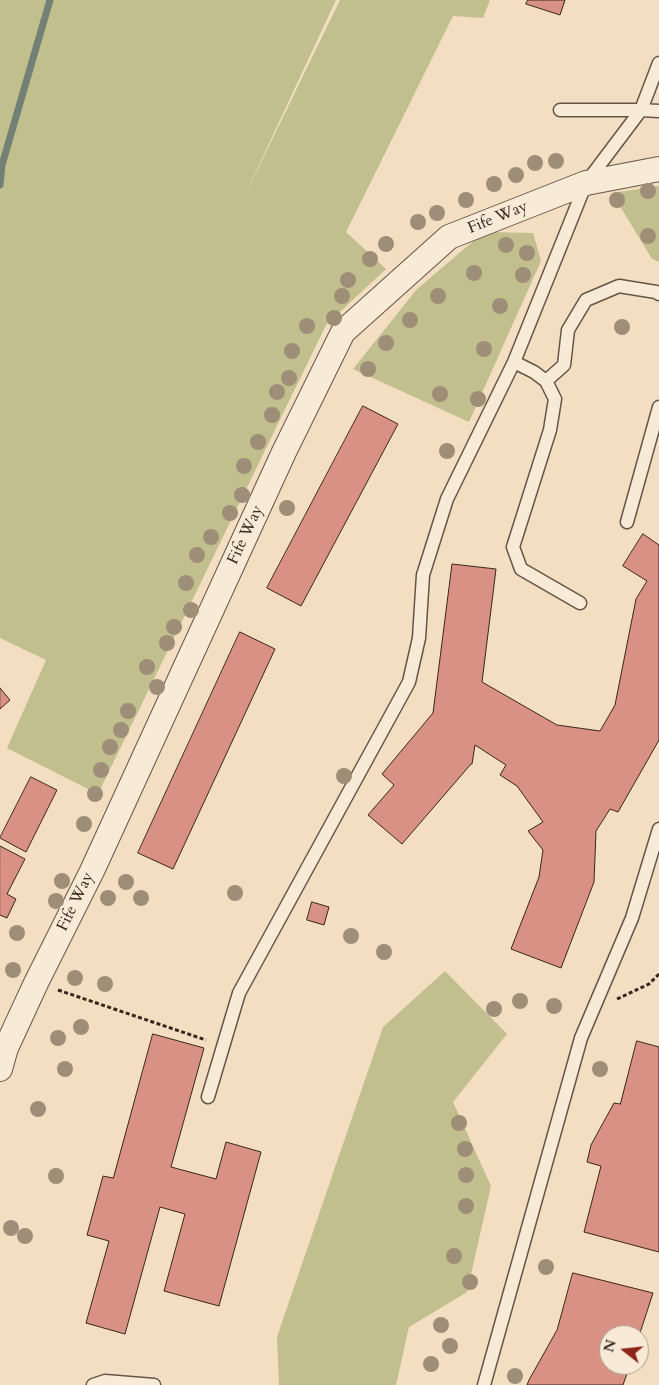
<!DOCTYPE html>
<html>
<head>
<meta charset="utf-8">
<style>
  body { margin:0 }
  #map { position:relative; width:659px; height:1385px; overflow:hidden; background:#f3dec1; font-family:Cardo,serif }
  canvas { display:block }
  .north { position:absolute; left:599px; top:1325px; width:50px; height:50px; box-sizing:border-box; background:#f7ead7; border:1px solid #ab9c8d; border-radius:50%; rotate:286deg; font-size:14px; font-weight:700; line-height:20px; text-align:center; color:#38261f }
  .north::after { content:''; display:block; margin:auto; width:18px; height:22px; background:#8f2418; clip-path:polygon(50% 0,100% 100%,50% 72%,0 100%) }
</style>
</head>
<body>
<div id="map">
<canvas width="659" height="1385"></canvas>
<div class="north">N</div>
</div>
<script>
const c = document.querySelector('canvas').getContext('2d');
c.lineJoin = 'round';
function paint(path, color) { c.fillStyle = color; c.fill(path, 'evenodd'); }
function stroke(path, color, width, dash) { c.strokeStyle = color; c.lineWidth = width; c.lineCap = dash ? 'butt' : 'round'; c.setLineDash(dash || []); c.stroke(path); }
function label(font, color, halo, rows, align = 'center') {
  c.font = font + ' Cardo,serif'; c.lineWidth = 5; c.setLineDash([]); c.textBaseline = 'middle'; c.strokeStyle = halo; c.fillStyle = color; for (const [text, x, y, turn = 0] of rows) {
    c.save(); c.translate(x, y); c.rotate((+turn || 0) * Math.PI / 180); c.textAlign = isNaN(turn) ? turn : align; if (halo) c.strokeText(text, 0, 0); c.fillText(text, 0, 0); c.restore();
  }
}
paint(new Path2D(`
  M0,0H336L244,197L340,0H490L483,18L453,16L346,232L386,269L326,325L98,794L7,748L46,660L0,638Z
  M659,186V262L652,259L612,193Z
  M484,232L533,233L541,261L469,422L353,369L417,289Z
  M445,971L507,1034L453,1102L491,1186L467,1292L409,1327L396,1385H279L277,1337L383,1027Z`), '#c2bf8e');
stroke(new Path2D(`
  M0,185L2,165L50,0`), '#738076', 7);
const building = new Path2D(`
  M528,0H565L560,15L526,4Z
  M363,406L398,424L301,606L267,588Z
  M643,534L659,545V740L618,812L610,809L596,831L594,882L561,968L511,949L539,877L543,850L528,831L543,822L517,786L500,775L506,765L475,745L472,764H471L402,844L368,815L394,785L382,774L433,713L452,564L496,569L482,682L557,725L600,731L615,705L636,599L647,581L623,566Z
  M240,632L275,649L173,869L138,853Z
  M0,688L10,700L0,709Z
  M31,777L57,790L26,852L0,838Z
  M0,846L25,859L7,894L16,899L7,918L0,915Z
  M312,902L329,907L324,925L307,920Z
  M153,1034L204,1048L171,1167L216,1179L226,1142L261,1152L219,1306L164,1291L185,1214L160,1207L125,1334L86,1323L109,1241L87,1235L103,1176L113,1178Z
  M637,1041L659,1047V1252L584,1232L601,1166L587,1162L591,1145L614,1103L620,1104Z
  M573,1273L653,1293L639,1336V1335H609V1365H630L623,1385H527L529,1380L557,1330Z`);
paint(building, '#d99184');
stroke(building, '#38261f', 1);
const service = new Path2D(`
  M560,110H641L659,111
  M514,362L534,372L546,381L555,399L550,430L513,547L521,569L580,603
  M546,381L564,365L568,330L586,300L619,286L656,292L659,294
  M627,522L659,407
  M208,1097L239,993L409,682L419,638L423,575L447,499L514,362L586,183L641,110L659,63
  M93,1385L105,1381L154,1385
  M484,1385L581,1038L632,918L659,829`);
const minor = new Path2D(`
  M0,1069L6,1048L36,983L92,871L284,452L343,332L449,237L586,183L659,169`);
stroke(service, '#675448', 15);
stroke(minor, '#675448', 26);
stroke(new Path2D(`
  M58,990L206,1040
  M617,999L649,984L659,974`), '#38261f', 3, [4, 2.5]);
stroke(service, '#f7ead7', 12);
stroke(minor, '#f7ead7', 24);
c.fillStyle = '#9f8e77';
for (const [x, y] of [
  [556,161],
  [535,163],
  [516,175],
  [494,184],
  [648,191],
  [466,200],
  [617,200],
  [437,213],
  [418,222],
  [648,236],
  [386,244],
  [506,245],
  [527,253],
  [370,259],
  [474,273],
  [523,275],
  [348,280],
  [342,296],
  [438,296],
  [500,306],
  [334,318],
  [410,320],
  [307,326],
  [622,327],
  [386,343],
  [484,349],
  [292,351],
  [368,369],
  [289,378],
  [277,392],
  [440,394],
  [478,399],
  [272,415],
  [258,442],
  [447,451],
  [244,466],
  [242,495],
  [287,508],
  [230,513],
  [211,537],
  [197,555],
  [186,583],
  [191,610],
  [174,627],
  [167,643],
  [147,667],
  [157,687],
  [128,711],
  [121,730],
  [110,747],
  [101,770],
  [344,776],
  [95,794],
  [84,824],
  [62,881],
  [126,882],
  [235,893],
  [108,898],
  [141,898],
  [56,901],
  [17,933],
  [351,936],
  [384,952],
  [13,970],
  [75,978],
  [105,984],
  [520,1001],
  [554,1006],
  [494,1009],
  [81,1027],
  [58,1038],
  [65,1069],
  [600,1069],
  [38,1109],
  [459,1123],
  [465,1149],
  [466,1175],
  [56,1176],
  [466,1206],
  [11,1228],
  [25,1236],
  [454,1256],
  [546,1267],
  [470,1282],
  [441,1325],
  [450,1346],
  [431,1364],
  [515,1376]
]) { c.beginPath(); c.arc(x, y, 8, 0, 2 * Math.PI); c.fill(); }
label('16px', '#38261f', '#f7ead7', [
  ["Fife Way",498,218,-22],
  ["Fife Way",246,535,-65],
  ["Fife Way",76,902,-64]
]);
</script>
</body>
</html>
